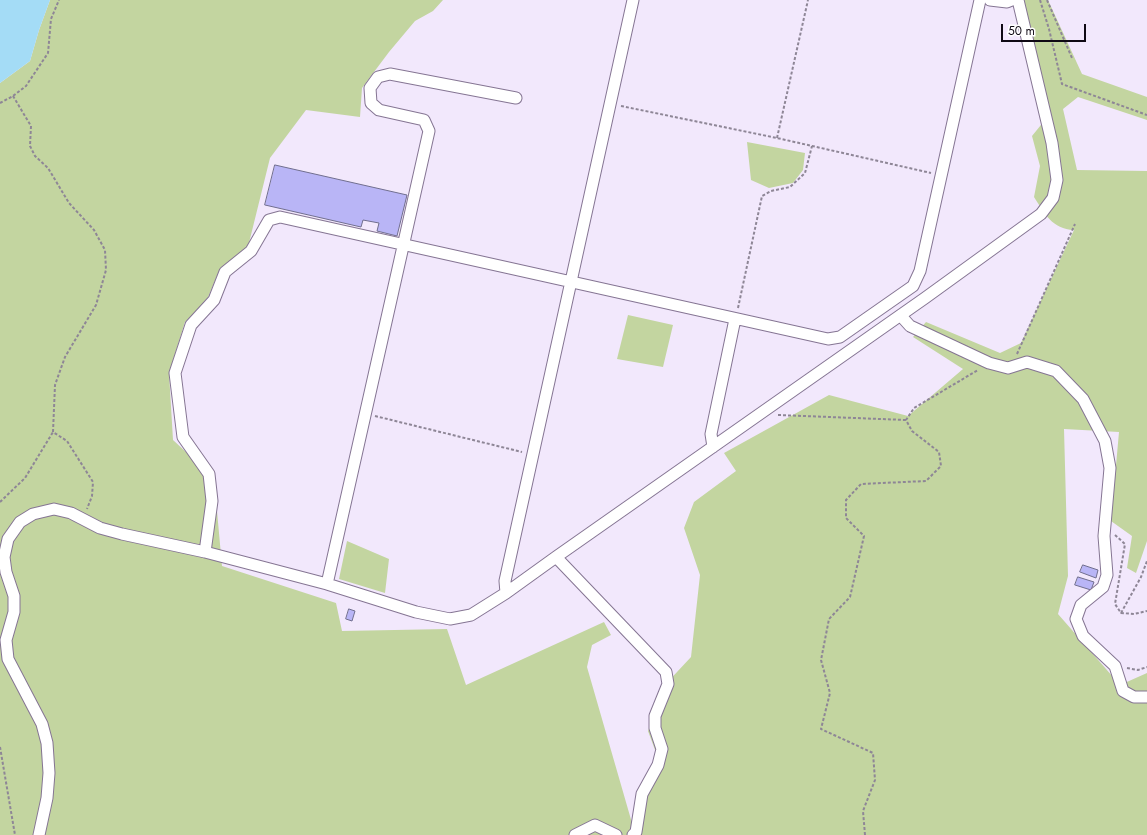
<!DOCTYPE html>
<html>
<head>
<meta charset="utf-8">
<style>
  body { margin:0 }
  #map { position:relative; width:1147px; height:835px; overflow:hidden; background:#f2e8fc; font-family:Jost,sans-serif }
  canvas { display:block }
  .scale { position:absolute; left:1001px; top:24px; width:85px; height:18px; box-sizing:border-box; border:2px solid #0f0914; border-top:0; padding-left:5px; font-size:12px; line-height:14px; white-space:nowrap; color:#0f0914; -webkit-text-stroke:3px #fff; paint-order:stroke }
</style>
</head>
<body>
<div id="map">
<canvas width="1147" height="835"></canvas>
<div class="scale">50 m</div>
</div>
<script>
const c = document.querySelector('canvas').getContext('2d');
c.lineJoin = 'round';
function paint(path, color) { c.fillStyle = color; c.fill(path, 'evenodd'); }
function stroke(path, color, width, dash) { c.strokeStyle = color; c.lineWidth = width; c.lineCap = dash ? 'butt' : 'round'; c.setLineDash(dash || []); c.stroke(path); }
paint(new Path2D(`
  M50,0H443L433,11L415,21L389,52L362,88L360,117L306,110L270,158L248,247L219,271L206,302L185,322L169,373L173,440L214,478L222,566L336,603L342,631L447,629L466,685L604,622L611,635L592,645L587,667L632,823L658,758L648,731L663,687L691,657L700,575L684,528L694,502L736,471L724,453L829,395L908,416L963,369L913,337L926,322L1000,353L1021,343L1074,230C1052,229 1045,214 1034,197L1040,166L1032,136L1049,115L1023,0H1048L1082,74L1147,97V120L1078,97L1063,109L1077,170L1147,171V541L1136,573L1127,568L1132,536L1111,521L1119,432L1064,429L1068,576L1058,614L1120,685L1147,673V835H0V83L30,61L39,30Z
  M747,142L805,153L803,170L793,183L769,188L751,180Z
  M628,315L673,325L663,367L617,359Z
  M347,541L389,559L385,593L339,579Z`), '#c3d5a0');
paint(new Path2D(`
  M0,0H50L39,30L30,61L0,83Z`), '#a4dcf6');
const building = new Path2D(`
  M275,165L407,195L397,236L377,231L379,223L363,220L361,227L265,205Z
  M1083,565L1098,570L1096,578L1080,572Z
  M1078,577L1094,582L1091,590L1075,585Z
  M349,609L355,611L352,621L346,619Z`);
paint(building, '#b9b5f6');
stroke(building, '#706e8e', 1);
const minor = new Path2D(`
  M990,0L1007,2L1012,0
  M901,316L910,326L989,363L1008,368L1027,362L1056,371L1083,399L1105,441L1110,468L1104,536L1107,575L1103,587L1081,605L1076,619L1083,636L1115,666L1123,691L1134,697H1147
  M713,447L711,434L735,319
  M205,552L212,501L209,474L183,437L175,373L191,325L214,300L225,272L251,251L269,220L280,217L828,339L840,337L913,286L920,271L980,0
  M556,557L666,672L668,684L655,716V728L662,749L658,765L642,794L636,832L633,835
  M327,584L429,131L424,120L379,110L371,103L370,88L378,77L390,74L516,98
  M506,593L505,581L633,0
  M39,835L47,798L49,773L47,743L42,724L8,659L6,640L14,612V596L6,572L4,557L8,539L20,522L33,514L54,509L71,513L100,528L122,534L205,552L327,584L416,612L450,619L471,615L506,593L556,557L925,298L1041,214L1053,198L1057,180L1052,143L1018,0
  M575,835L595,825L616,835`);
stroke(minor, '#857593', 13);
stroke(new Path2D(`
  M1040,0L1049,29L1062,84L1147,115
  M1047,0L1072,58
  M13,96L31,126L30,146L35,156L48,168L69,203L94,230L105,250L106,270L96,305L65,357L55,385L53,432L67,441L93,482L92,496L87,509
  M0,103L13,96L26,86L48,53L51,19L59,0
  M621,106L777,138L931,173
  M777,138L808,0
  M738,308L762,196L771,191L790,187L805,173L812,146
  M1017,354L1075,224
  M778,415L906,420
  M375,416L522,452
  M0,502L25,478L53,432
  M1115,535L1125,544L1115,604L1121,613L1134,614L1147,611
  M1121,613L1141,577L1147,561
  M1127,668L1138,670L1147,667
  M0,747L15,835
  M865,835L863,811L875,780L873,753L821,729L830,693L821,660L829,619L850,597L864,536L846,518V500L861,484L926,481L941,466L939,452L912,431L906,420L914,408L978,370`), '#8e8696', 2, [3, 2]);
stroke(minor, '#fff', 11);
</script>
</body>
</html>
